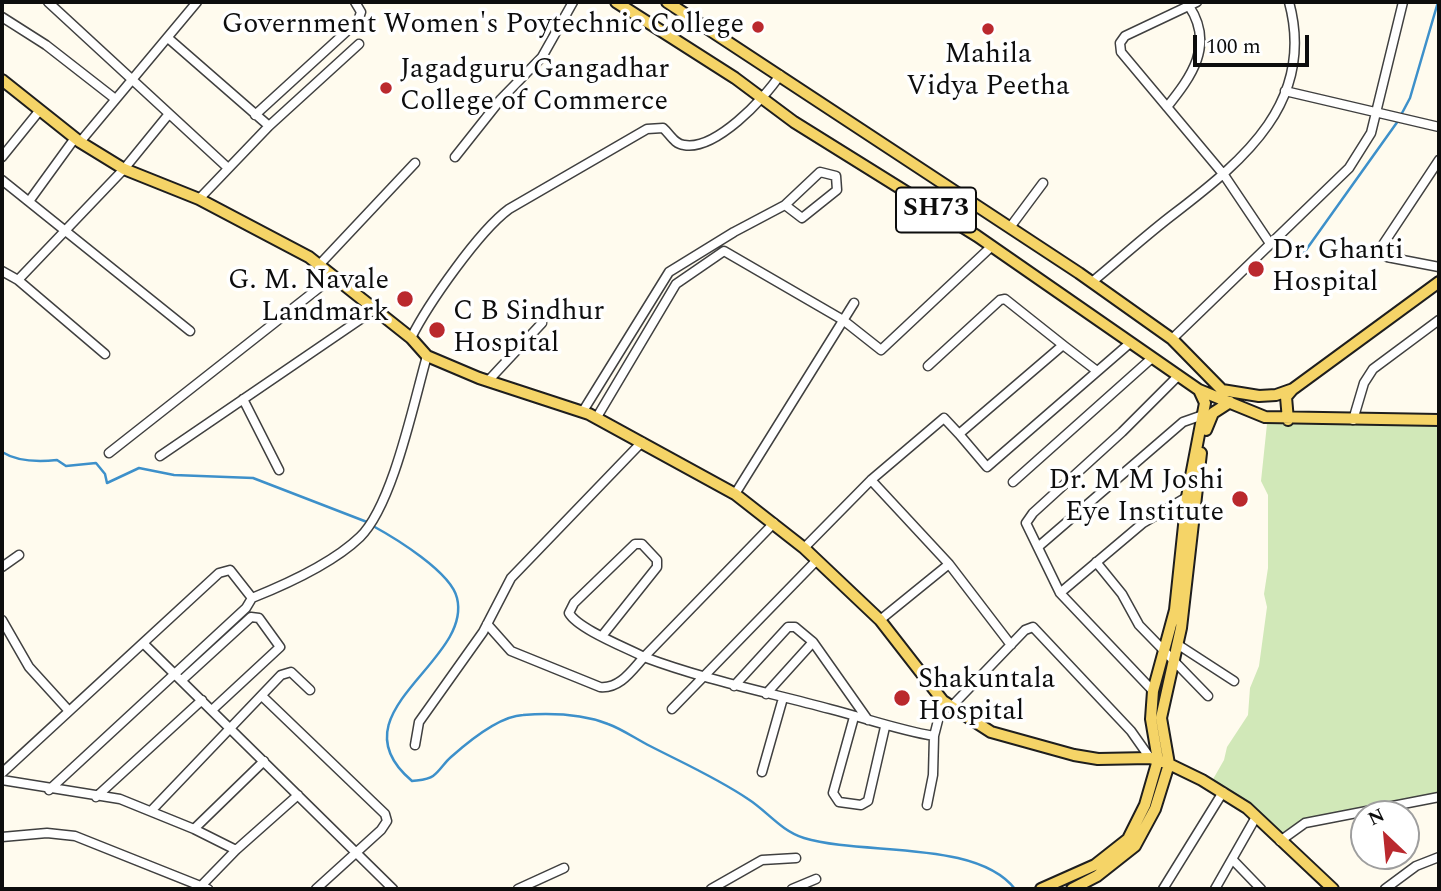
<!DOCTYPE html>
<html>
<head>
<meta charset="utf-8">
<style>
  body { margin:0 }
  #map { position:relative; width:1441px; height:891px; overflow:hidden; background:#fffbee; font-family:Spectral,serif }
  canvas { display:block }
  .frame { position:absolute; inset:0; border:4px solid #0d0d0d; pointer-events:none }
  .north { position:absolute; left:1350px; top:800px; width:70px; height:70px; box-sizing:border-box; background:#fff; border:2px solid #9e9e9e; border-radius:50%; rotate:334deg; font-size:19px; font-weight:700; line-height:28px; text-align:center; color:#0d0d0d }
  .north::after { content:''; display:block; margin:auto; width:24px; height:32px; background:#ba292e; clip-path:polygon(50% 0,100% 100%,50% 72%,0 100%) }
  .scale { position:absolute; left:1193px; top:35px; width:116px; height:32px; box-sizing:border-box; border:4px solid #0d0d0d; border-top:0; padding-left:9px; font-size:21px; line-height:24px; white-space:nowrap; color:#0d0d0d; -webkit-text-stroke:5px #fff; paint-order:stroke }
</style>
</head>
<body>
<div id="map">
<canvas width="1441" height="891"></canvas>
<div class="frame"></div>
<div class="north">N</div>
<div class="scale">100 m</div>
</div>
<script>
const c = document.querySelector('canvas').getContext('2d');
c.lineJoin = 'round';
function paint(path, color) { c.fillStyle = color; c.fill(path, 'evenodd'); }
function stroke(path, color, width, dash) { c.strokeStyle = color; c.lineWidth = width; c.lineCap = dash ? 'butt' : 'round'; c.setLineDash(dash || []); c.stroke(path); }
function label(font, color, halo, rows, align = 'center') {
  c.font = font + ' Spectral,serif'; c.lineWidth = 7; c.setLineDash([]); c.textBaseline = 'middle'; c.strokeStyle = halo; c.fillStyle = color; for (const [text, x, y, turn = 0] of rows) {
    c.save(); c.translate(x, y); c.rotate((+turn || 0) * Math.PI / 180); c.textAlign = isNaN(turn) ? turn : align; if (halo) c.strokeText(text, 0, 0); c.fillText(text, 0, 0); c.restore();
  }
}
paint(new Path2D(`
  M1267,424L1439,425V794L1300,821L1283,837L1228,789L1212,781L1224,760L1227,747L1248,715L1250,688L1259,666L1267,607L1264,594L1268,568V495L1261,481Z`), '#d1e8b8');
stroke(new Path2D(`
  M1401,115L1410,98L1438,2
  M1301,257L1398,121
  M2,452C18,462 39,462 57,460L66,466L96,463L105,474L107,483L139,468L174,475L253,478L367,522
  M373,526C395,538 451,572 457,598C473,662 331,713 412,781C419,780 428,780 433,776C440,771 444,763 451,757C469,741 499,716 523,715C550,713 582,714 608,724C622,729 636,739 650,746C683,763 717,778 748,799C767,811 781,831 804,838C863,856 976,839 1015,889`), '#3d90ca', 2.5);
const minor = new Path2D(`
  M48,2L228,168
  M1197,2L1125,36L1120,43L1121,52L1224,175L1269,242
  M2,17L46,45L114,98
  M168,38L269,126
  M1285,91L1439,127
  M1167,107C1191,77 1215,45 1189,6
  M255,115L358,21L361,12L355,2
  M80,142L197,2
  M2,157L40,110
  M455,157L501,99L542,57L573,2
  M1439,160L1382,246L1387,257L1439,267
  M2,180L190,331
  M199,199L269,126L359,44
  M30,200L75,138
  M1011,226L1043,183
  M320,264L415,163
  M2,271L18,280L105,354
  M18,280L124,169L168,115
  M1092,282C1120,259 1146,235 1175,213C1244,160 1316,101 1289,2
  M411,338C428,304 479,231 509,209L647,129L663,128C670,134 674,144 684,145C715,151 764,99 780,75
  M1172,339L1349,168L1371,133L1403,2
  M928,366L1000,300L1005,299L1063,345
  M488,381L542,323
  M243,399L279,470
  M583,411L669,272L734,232L785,205L820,172L836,176L837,190L802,218L785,205
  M597,417L676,284L724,251L843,320L881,350L992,246
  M1353,420L1364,383L1373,369L1439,320
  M959,434L987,467L1130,343
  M109,453L334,276
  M160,456L374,310
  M871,480L949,564L1011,645
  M1013,482L1152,358
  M735,494L854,303
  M1038,547L1183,422L1203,415
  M804,548L871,480L944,418L959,434L1063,345L1097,371
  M1096,562L1122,594L1139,625L1208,696
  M2,567L19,555
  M1060,593L1143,523L1187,497
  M252,598C287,584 332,564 360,537C393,505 414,401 427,356
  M2,620L29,667L69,711
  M880,620L949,564
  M487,624L511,651L600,687C620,689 632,670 644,657C705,680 767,692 830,709C865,718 898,730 934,736L943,701
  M602,636L657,567V560L642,544H635L574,603L569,613C578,629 627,648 644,657L774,523
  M813,642L868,720
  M143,643L393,889
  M1177,644L1234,681
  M182,680L251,617L259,618L280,647L212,710
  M734,686L788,627H795L813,642L766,694
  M1153,691L1060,593L1026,523L1033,513L1122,432L1178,376
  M262,696L385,814L387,821L381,830L316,889
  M951,707L1025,630L1033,627L1131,731L1150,758
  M672,709L817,560
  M854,717L833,793L839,802L861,805L868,801L885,727
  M415,745L419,722L483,632L511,578L642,442
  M762,772L783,698
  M2,773L219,573L230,570L252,598L246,608L49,790
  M2,780L120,799L194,829L236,850
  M96,797L202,700
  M927,805L933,775L934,736
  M151,811L281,675L291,672L310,690
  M194,829L264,761
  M2,837L47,833L75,836L208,889
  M1280,841L1305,823L1439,797
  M1233,860L1261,889
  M201,886L236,850L298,795
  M518,889L564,868
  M711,889L762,860L796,858
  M792,889L816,879
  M1163,889L1223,792
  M1215,889L1256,817
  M1385,889L1416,866L1439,857`);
const major = new Path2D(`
  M616,2L735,78L794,122L977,236L1199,390L1265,417L1439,420
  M667,2L1079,273L1172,339L1222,390L1259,396L1276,395L1293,389L1439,282
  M2,80L80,142L124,169L199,199L309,257L411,338L427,356L479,378L589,414L735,494L804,548L880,620L943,701L991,732L1074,755L1098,759L1150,758L1169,764L1202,780L1247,808L1333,889
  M1288,420L1286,397L1292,390
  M1206,430L1213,413L1230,402
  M1041,889L1095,865L1128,839L1145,805L1158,760L1151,719L1153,691L1175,610L1187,497L1205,403L1199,390
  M1072,889L1097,876L1135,846L1155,809L1169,764L1161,718L1181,628L1201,453`);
stroke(minor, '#404040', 11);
stroke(major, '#1e1e1e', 14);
stroke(minor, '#fff', 8);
stroke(major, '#f5d467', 10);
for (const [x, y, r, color] of [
  [758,27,7,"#ba292e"],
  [988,29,7,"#ba292e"],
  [386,88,7,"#ba292e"],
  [1256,269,9,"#ba292e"],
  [405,299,9,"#ba292e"],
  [437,330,9,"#ba292e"],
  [1240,499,9,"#ba292e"],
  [902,698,9,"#ba292e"]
]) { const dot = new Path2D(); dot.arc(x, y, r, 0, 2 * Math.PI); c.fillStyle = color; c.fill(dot); stroke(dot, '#fff', 2.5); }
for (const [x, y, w] of [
  [936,210,80]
]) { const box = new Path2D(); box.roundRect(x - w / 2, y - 22.5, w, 45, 5); c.fillStyle = '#fff'; c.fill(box); stroke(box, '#0d0d0d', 2); }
label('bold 26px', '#0d0d0d', null, [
  ["SH73",936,210]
]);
label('28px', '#0d0d0d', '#fff', [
  ["Government Women's Poytechnic College",744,27,"right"],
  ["Mahila",988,57,"center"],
  ["Vidya Peetha",988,89,"center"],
  ["Jagadguru Gangadhar",400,72],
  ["College of Commerce",400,104],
  ["Dr. Ghanti",1272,253],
  ["Hospital",1272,285],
  ["G. M. Navale",389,283,"right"],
  ["Landmark",389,315,"right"],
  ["C B Sindhur",453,314],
  ["Hospital",453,346],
  ["Dr. M M Joshi",1224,483,"right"],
  ["Eye Institute",1224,515,"right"],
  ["Shakuntala",918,682],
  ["Hospital",918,714]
], 'left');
</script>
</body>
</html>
